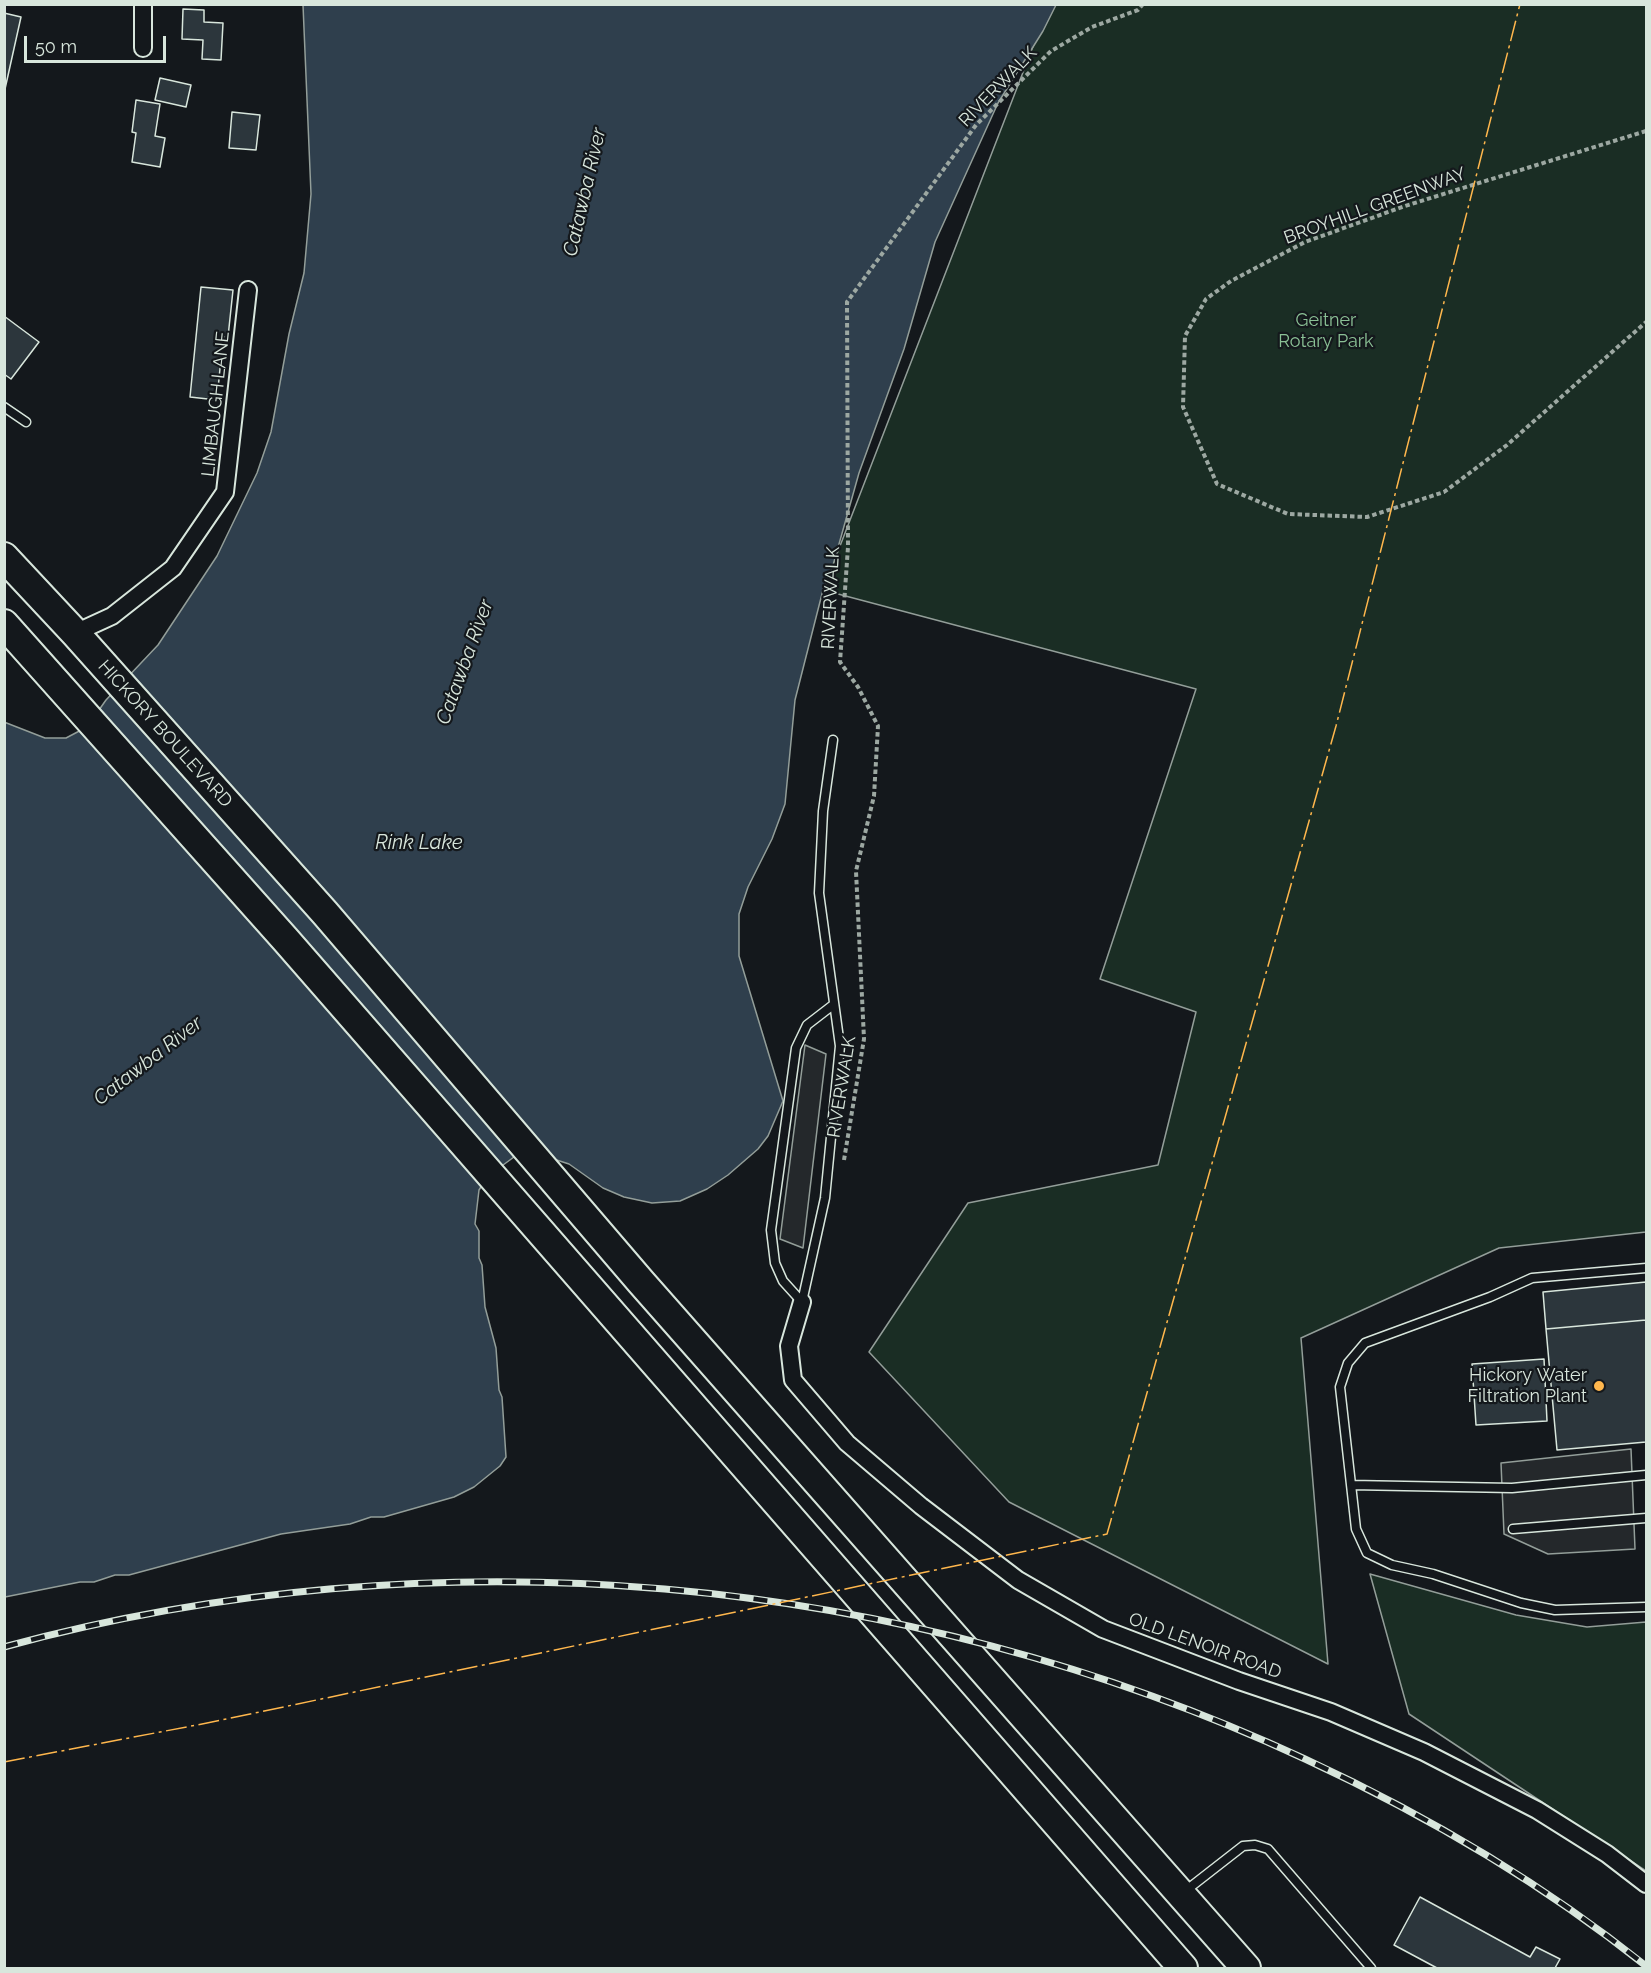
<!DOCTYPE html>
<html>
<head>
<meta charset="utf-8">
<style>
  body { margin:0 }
  #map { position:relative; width:1651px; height:1973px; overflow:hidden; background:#14181c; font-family:Raleway,sans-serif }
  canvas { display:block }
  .frame { position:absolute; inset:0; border:6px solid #d8e6dc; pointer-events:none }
  .scale { position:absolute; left:24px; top:36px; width:142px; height:27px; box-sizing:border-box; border:3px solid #d8e6dc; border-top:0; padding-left:8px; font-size:18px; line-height:21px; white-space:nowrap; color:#d8e6dc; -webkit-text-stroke:4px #14181c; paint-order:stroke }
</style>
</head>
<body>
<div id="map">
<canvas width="1651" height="1973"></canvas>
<div class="frame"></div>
<div class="scale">50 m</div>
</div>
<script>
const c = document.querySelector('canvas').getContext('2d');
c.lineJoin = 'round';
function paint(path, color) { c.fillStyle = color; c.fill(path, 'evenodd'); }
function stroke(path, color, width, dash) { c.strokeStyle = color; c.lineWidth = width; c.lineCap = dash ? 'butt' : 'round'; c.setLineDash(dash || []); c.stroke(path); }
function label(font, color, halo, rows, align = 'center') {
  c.font = font + ' Raleway,sans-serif'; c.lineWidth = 4.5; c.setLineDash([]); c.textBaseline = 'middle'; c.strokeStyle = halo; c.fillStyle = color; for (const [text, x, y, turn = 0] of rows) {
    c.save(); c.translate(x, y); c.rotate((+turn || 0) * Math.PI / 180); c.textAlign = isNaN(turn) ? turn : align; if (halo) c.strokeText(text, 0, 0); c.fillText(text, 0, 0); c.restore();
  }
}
const green = new Path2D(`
  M1049,5H1646V1232L1499,1248L1301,1338L1328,1664L1009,1502L869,1352L968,1203L1158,1165L1196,1012L1100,979L1196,689L823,590Z
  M1370,1574L1516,1615L1587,1627L1646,1622V1871L1409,1714Z`);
paint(green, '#1a2d24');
stroke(green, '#939e99', 1.5);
const parking = new Path2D(`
  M805,1045L826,1054L803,1248L780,1239Z
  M1631,1449L1635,1549L1548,1554L1504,1534L1501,1463Z`);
paint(parking, '#24282b');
stroke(parking, '#939e99', 1.5);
const water = new Path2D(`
  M303,5H1056L1043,31L998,103L935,242L904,349L859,473L830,576L823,590L795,700L785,804L772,839L748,887L739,914V956L783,1101L768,1136L758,1149L728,1175L707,1189L680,1201L652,1203L624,1197L603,1188L569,1164L541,1155L514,1157L488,1176L479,1190L475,1224L479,1231V1258L482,1265L485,1307L496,1348L499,1390L502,1397L506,1457L500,1466L474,1487L454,1497L384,1517H371L350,1524L281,1534L129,1575H115L94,1582H80L5,1597L4,722L45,738H66L87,727L106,700L158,645L217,556L257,473L271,432L289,334L304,273L311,194Z`);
paint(water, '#2f3f4d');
stroke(water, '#939e99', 1.5);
const building = new Path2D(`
  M183,9L204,10V22L223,23L221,60L202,59L203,40L182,39Z
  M4,13L21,17L5,89L4,88Z
  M160,78L191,85L186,107L155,100Z
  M136,100L160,104L155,136L165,138L160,167L132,162L136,133L132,132Z
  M232,112L260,115L256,150L229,148Z
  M201,287L233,290L228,337H223L217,400L190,397Z
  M4,316L39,342L11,379L4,374Z
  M1646,1282V1320L1546,1329L1543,1292Z
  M1646,1320V1442L1557,1450L1546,1329Z
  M1544,1359L1547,1421L1476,1425L1472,1364Z
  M1420,1897L1530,1957L1536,1947L1560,1959L1555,1968H1437L1394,1945Z`);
paint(building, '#2c363c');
stroke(building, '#d8e6dc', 1.5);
const service = new Path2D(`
  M4,407L26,422
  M1646,1268L1532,1278L1490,1297L1365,1343L1348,1363L1340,1387L1356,1529L1367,1553L1392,1565L1433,1574L1521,1603L1555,1610L1646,1607
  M802,1302L825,1198L840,1046L819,893L823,811L833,740
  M802,1302L783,1281L775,1263L771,1230L796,1048L807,1025L833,1005
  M1351,1485L1512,1488L1646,1475
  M1513,1529L1646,1518
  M1184,1892L1243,1846L1255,1845L1268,1849L1371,1968`);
const minor = new Path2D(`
  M143,48V4
  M75,633L112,616L173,568L225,492L248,290
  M802,1302L789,1346L793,1380L847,1443L921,1506L1018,1580L1103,1629L1239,1681L1331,1712L1424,1752L1537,1810L1607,1854L1646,1884`);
const trunk = new Path2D(`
  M4,557L75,633L325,913L641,1282L1246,1968
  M4,624L285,939L1183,1968`);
stroke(service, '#d8e6dc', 11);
stroke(minor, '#d8e6dc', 20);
stroke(trunk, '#d8e6dc', 32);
stroke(new Path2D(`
  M1646,131L1405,206L1305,242L1231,281L1206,299L1185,336L1183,407L1217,484L1288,514L1367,517L1444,492L1507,445L1646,322
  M844,1160L864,1039L856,871L874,796L878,726L858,687L840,662L848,547L847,302L976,125L1051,51L1092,27L1138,10L1143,4`), '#9da8a2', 4, [4.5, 3]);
stroke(service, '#14181c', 8);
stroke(minor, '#14181c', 16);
stroke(trunk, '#14181c', 28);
const rail = new Path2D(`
  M4,1647C434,1530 902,1572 1305,1759C1426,1815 1542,1883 1646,1966`);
stroke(rail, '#d8e6dc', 7);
stroke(rail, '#14181c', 4.5, [14]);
stroke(new Path2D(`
  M4,1762L207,1723L1107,1534L1336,726L1520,4`), '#ffb74d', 1.5, [21, 4.5, 3, 4.5]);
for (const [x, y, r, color] of [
  [1599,1386,6,"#ffb74d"]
]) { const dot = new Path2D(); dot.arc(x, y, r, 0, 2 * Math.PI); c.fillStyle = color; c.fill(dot); stroke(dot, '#14181c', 2); }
label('18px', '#d8e6dc', '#14181c', [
  ["RIVERWALK",998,87,-46],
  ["BROYHILL GREENWAY",1375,206,-20],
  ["LIMBAUGH LANE",216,404,-84],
  ["RIVERWALK",831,598,-87],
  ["HICKORY BOULEVARD",165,734,48],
  ["RIVERWALK",842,1087,-81],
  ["OLD LENOIR ROAD",1205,1646,20]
]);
label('18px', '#8ac095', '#14181c', [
  ["Geitner",1326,321],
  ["Rotary Park",1326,342]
]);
label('18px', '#d8e6dc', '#14181c', [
  ["Hickory Water",1587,1376],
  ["Filtration Plant",1587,1397]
], 'right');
label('italic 20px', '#d8e6dc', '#14181c', [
  ["Catawba River",585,192,-77],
  ["Catawba River",465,662,-70],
  ["Rink Lake",419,843],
  ["Catawba River",148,1061,-38]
]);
</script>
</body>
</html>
